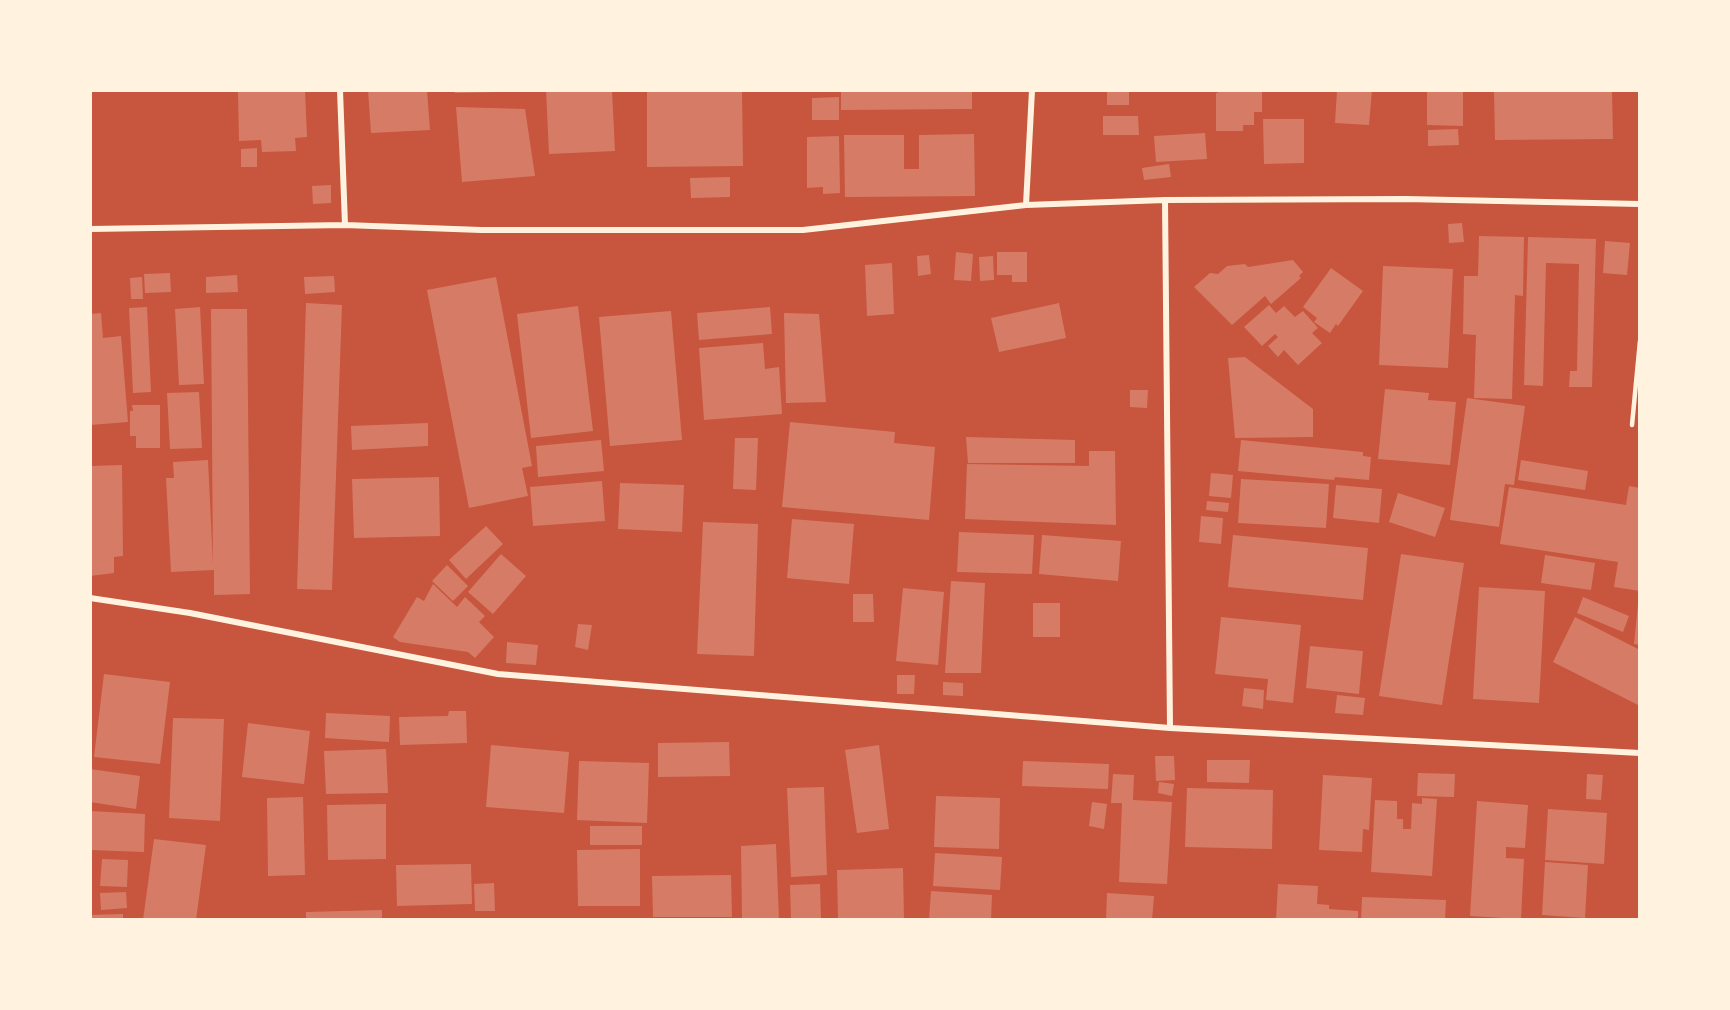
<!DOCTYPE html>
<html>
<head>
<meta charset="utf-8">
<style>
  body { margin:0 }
  #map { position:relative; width:1730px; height:1010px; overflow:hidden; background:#c8553d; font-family:"Titillium Web",sans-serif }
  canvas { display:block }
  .frame { position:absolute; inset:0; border:92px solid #fff3e0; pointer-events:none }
</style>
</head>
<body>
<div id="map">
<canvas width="1730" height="1010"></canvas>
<div class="frame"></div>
</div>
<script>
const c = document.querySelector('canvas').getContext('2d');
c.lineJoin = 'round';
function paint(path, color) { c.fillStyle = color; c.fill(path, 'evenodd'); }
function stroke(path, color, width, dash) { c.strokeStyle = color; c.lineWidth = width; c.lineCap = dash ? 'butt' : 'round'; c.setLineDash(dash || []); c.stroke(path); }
paint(new Path2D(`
  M238,90H305L307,137L295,138L296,151L262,152L261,140L239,141Z
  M368,90H427L430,130L371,133Z
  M454,90H501V92L455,93Z
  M546,90H612L615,151L549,154Z
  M647,90H742L743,166L647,167Z
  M841,90H972V109L841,110Z
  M1107,90H1129V105H1107Z
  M1218,90H1262V112H1254V125H1243V131H1216V93H1218Z
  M1337,90H1372L1369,125L1335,123Z
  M1427,90H1463V126L1427,125Z
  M1494,90H1612L1613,139L1495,140Z
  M839,97V120H812V98Z
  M456,107L525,109L535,176L462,182Z
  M1103,116H1138L1139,135H1103Z
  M1263,119H1304V163L1264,164Z
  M1458,129L1459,145L1428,146V130Z
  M1205,133L1207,159L1156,162L1154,136Z
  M974,134L975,196L845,197L844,135H904V169H919V135Z
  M839,136L840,193L823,194V187L807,188V137Z
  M257,148V167H241V149Z
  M1169,164L1171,177L1144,180L1142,168Z
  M730,177V197L691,198L690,178Z
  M331,185V203L313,204L312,186Z
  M1462,223L1464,242L1449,243L1448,224Z
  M1479,236L1524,237L1523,296L1515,295L1512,399L1474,398L1476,335L1463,334L1464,276H1478Z
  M1528,237L1596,239L1592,387H1569L1570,371H1577L1579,264L1546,263L1543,386L1524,385Z
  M1605,241L1630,243L1627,275L1603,273Z
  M956,252L973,254L971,281L954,280Z
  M997,252H1027V282H1012V275H997Z
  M929,255L931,274L918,276L917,256Z
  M993,256L994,280L980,281L979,257Z
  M1293,260L1303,272L1299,276L1301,278L1271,304L1265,296L1232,325L1194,287L1210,273L1218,274L1227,266L1245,264L1248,267Z
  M892,263L894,314L867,316L865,265Z
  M1383,266L1453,269L1448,368L1379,365Z
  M1331,268L1363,291L1338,326L1336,324L1330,333L1314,322L1317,318L1303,307Z
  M170,273L171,292L145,293L144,274Z
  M237,275L238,292L206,293V277Z
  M334,276L335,292L305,294L304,277Z
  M142,277L143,299H131L130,278Z
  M496,277L532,466L522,468L528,496L469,508L427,290Z
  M306,303L342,305L332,590L297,589Z
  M1059,303L1066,338L999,352L991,318Z
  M1269,305L1276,313L1284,306L1295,317L1303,311L1318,328L1312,333L1322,343L1298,365L1284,350L1278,357L1268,346L1278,337L1275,334L1262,346L1244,327Z
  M578,306L593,431L531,438L517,314Z
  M147,307L151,392L133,393L129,308Z
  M200,307L204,384L179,385L175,309Z
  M770,307L772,334L699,340L697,313Z
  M211,309H247L250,594L214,595V570L171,572L166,478H174L173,462L208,460L213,565Z
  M671,311L682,440L610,446L599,317Z
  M101,313L103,338L121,336L128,422L90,425V314Z
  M784,313L819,314L826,402L786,403Z
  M763,343L765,369L779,367L782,414L704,420L699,348Z
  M1245,357L1313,409V437L1235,438L1228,358Z
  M1385,389L1429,393L1428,400L1456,402L1450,465L1378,459Z
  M1130,390H1148L1147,408L1130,407Z
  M199,392L202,448L170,449L167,393Z
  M1467,398L1525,406L1514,485L1505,484L1499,527L1450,520Z
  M132,405H160V448H136V436H130V411H133Z
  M790,422L895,432L894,443L935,447L929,520L782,507Z
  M428,423V446L352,450L351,426Z
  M966,437L1075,440V463H968Z
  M735,438H758L756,490L733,489Z
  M601,440L604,471L538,477L536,446Z
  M1241,440L1363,452V456L1371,457L1369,480L1335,477L1334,480L1238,471Z
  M1089,451H1115L1116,525L965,519L967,464L1089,466Z
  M1521,460L1588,471L1585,490L1518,480Z
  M122,465L123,556L114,557V573L90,576V466Z
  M1211,473L1233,475L1231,498L1209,496Z
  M439,477L440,536L354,538L352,479Z
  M1241,479L1329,484L1326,528L1238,523Z
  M602,481L605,521L533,526L530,487Z
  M620,483L684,485L682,532L618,529Z
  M1336,485L1382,489L1379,523L1333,518Z
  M1629,486L1640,488V591L1614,587L1618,562L1500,544L1509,487L1626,505Z
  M1398,493L1445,508L1435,537L1389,522Z
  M1207,501L1229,503L1228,512L1206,510Z
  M1201,516L1223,518L1221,544L1199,542Z
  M792,519L854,524L849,584L787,578Z
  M703,522L758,524L754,656L697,654Z
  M486,526L503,544L466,579L449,560Z
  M959,532L1034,535L1032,574L957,572Z
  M1042,535L1121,541L1118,581L1039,574Z
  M1233,535L1368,548L1363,600L1228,587Z
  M501,554L526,576L493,614L468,592Z
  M1401,554L1464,563L1442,705L1379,696Z
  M1545,555L1595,563L1591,590L1541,583Z
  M447,565L468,586L453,601L432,581Z
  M951,581L985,583L981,673H945Z
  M433,584L457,607L465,597L485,616L479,622L494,637L475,658L468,652L400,642L393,637L417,597L424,601Z
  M1479,587L1545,591L1539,703L1473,699Z
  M903,588L944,592L938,665L896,661Z
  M853,594H873L874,622H853Z
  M1583,597L1629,616L1623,632L1577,613Z
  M1033,603H1060V637H1033Z
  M1638,604H1640V645L1634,644Z
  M1221,617L1301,625L1293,703L1266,700L1268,679L1215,674Z
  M1575,617L1640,650V706L1553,662Z
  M578,624L592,625L588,650L575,647Z
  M507,642L538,645L536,665L506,663Z
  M1310,646L1363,651L1359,694L1306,688Z
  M104,674L170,682L160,764L94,757Z
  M897,675H915L914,694H897Z
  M943,682L963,683V696L943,695Z
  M1244,688L1264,690L1263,709L1242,706Z
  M1337,695L1365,698L1363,715L1335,713Z
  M449,711H466L467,743L400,745L399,717L448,716Z
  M326,713L390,716L389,742L325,738Z
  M173,718L224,719L220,821L169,818Z
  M248,723L310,731L304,784L242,777Z
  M729,742L730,776L658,777V743Z
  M491,745L569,752L564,813L486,807Z
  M879,745L889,829L857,833L845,750Z
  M386,749L388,793L326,794L324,751Z
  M1155,756H1174L1175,780L1156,781Z
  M1207,760H1250L1249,783L1207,782Z
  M579,761L649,763L647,823L577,820Z
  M1023,761L1109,764L1108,789L1022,786Z
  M90,769L140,776L136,809L90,802Z
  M1418,773L1455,774L1454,797L1417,796Z
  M1113,774L1134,775L1133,800L1172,802L1167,884L1119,882L1122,803H1111Z
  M1587,774L1603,775L1601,800L1586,799Z
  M1323,775L1372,778L1369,830L1363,829L1362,852L1319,850Z
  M1159,782L1174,784L1172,796L1158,793Z
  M824,787L827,875L791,877L787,788Z
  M1187,788L1273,790L1272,849L1185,847Z
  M936,796L1000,798L999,849L934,847Z
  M303,797L305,875L268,876L267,798Z
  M1422,798L1437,799L1432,876L1371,872L1375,800L1397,801V819H1403V829H1411L1412,803L1422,804Z
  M1477,801L1528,805L1525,848L1506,847V858L1524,859L1521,919L1470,916Z
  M1092,802L1107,804L1104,829L1089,826Z
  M386,804V859L328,860L327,805Z
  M1548,809L1607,813L1604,864L1545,860Z
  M90,811L145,814L144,852L90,850Z
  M590,826H642V845H590Z
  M154,839L206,845L196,920H143Z
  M776,844L779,920H742L741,846Z
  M640,849V906H578L577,850Z
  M935,853L1002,857L1000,890L933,886Z
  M102,859L128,860L127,887L100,886Z
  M1545,862L1588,865L1585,918L1542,915Z
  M471,864L472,904L397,906L396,865Z
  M903,868L904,920H838L837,870Z
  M731,875L732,917H653L652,876Z
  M494,883L495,911H475L474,884Z
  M820,884L821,918L791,919L790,885Z
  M1278,884L1318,886L1317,904L1329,905V909L1358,911V920H1276Z
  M931,891L992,895L991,920H929Z
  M126,892L127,908L101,910L100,893Z
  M1107,893L1154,896L1152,920H1106Z
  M1362,897L1446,900L1445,920H1361Z
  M382,910V920H306V912Z
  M123,914V920H90V915Z`), '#d67c66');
stroke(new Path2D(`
  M1632,425L1640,341`), '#fff3e0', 4.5);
stroke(new Path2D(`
  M340,90L345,225
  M1165,200L1170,728
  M1026,205L1032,90
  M90,229L345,225L481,230H803L1026,205L1165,200L1406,199L1640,204
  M90,598L190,613L498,674L1170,728L1640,753`), '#fff3e0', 6);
</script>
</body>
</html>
